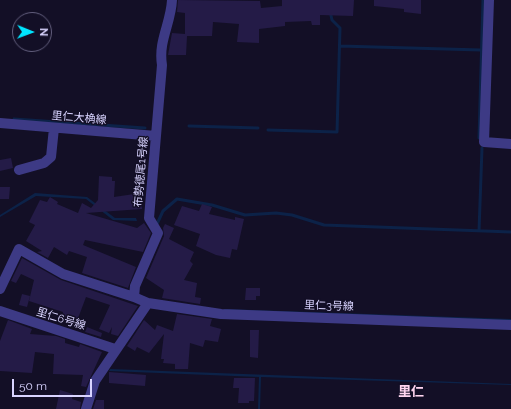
<!DOCTYPE html>
<html>
<head>
<meta charset="utf-8">
<style>
  body { margin:0 }
  #map { position:relative; width:511px; height:409px; overflow:hidden; background:#130f26; font-family:Raleway,sans-serif }
  canvas { display:block }
  .north { position:absolute; left:12px; top:12px; width:40px; height:40px; box-sizing:border-box; background:#130f26; border:1px solid #625e7d; border-radius:50%; rotate:91deg; font-size:11px; font-weight:700; line-height:16px; text-align:center; color:#d9d4ff }
  .north::after { content:''; display:block; margin:auto; width:14px; height:18px; background:#00e5ff; clip-path:polygon(50% 0,100% 100%,50% 72%,0 100%) }
  .scale { position:absolute; left:12px; top:379px; width:80px; height:18px; box-sizing:border-box; border:2px solid #d9d4ff; border-top:0; padding-left:5px; font-size:12px; line-height:14px; white-space:nowrap; color:#d9d4ff; -webkit-text-stroke:3px #130f26; paint-order:stroke }
</style>
</head>
<body>
<div id="map">
<canvas width="511" height="409"></canvas>
<div class="north">N</div>
<div class="scale">50 m</div>
</div>
<script>
const c = document.querySelector('canvas').getContext('2d');
c.lineJoin = 'round';
function paint(path, color) { c.fillStyle = color; c.fill(path, 'evenodd'); }
function stroke(path, color, width, dash) { c.strokeStyle = color; c.lineWidth = width; c.lineCap = dash ? 'butt' : 'round'; c.setLineDash(dash || []); c.stroke(path); }
function label(font, color, halo, rows, align = 'center') {
  c.font = font + ' Raleway,"Noto Sans JP",sans-serif'; c.lineWidth = 3; c.setLineDash([]); c.textBaseline = 'middle'; c.strokeStyle = halo; c.fillStyle = color; for (const [text, x, y, turn = 0] of rows) {
    c.save(); c.translate(x, y); c.rotate((+turn || 0) * Math.PI / 180); c.textAlign = isNaN(turn) ? turn : align; if (halo) c.strokeText(text, 0, 0); c.fillText(text, 0, 0); c.restore();
  }
}
paint(new Path2D(`
  M35,193L87,197L115,218H136L137,221L113,220L86,199L36,196L0,217V215Z
  M224,309L511,319V321L224,311Z
  M110,369L511,384V385L261,377L260,409H258L259,377L109,371Z`), '#0c2248');
stroke(new Path2D(`
  M340,46L481,50
  M14,119L145,128
  M189,126L258,128
  M268,130L337,132L340,28L332,20L330,11
  M479,138L483,0
  M157,224L163,211L177,199L212,205L245,215L276,213L292,215L324,225L511,232
  M479,231L482,148`), '#0c2248', 3);
paint(new Path2D(`
  M178,0L260,1L261,8L282,6V0H354L353,16L320,15V25H312L311,21L285,22V26L259,29V43L237,42L239,24L213,22L212,36H187L186,55H168L172,33L185,34V13L177,12Z
  M374,0H421V14L404,12V9L374,6Z
  M11,158L13,168L0,171V160Z
  M99,176L112,177V181H115L114,197L141,193L142,209L86,213L137,228L144,223L151,233L143,252L85,240L83,245L136,267L128,288L82,273L87,257L69,251L67,255L54,247L48,258L37,252L42,251L26,241L35,225L29,222L40,200L47,202L50,197L58,202L57,204L78,213L82,203L91,208L98,200Z
  M0,187H10L9,199H0Z
  M202,204L212,207L209,214L235,220V217L244,219L237,250L232,249L230,258L216,255L196,246L200,234L174,225L182,206L199,211Z
  M165,224L174,228L169,239L194,252L190,261L193,264L184,280L197,283L195,297L201,298L200,304L162,298L164,290L146,278L164,236L163,228Z
  M22,258L61,280L138,306L118,336L111,334L112,327L109,333L99,329L110,305L86,297L77,321L62,316L63,312L29,301L34,280L21,274L16,283L11,281Z
  M246,288H260V296H256V300H245Z
  M22,294L30,296L27,307L19,305Z
  M177,314L212,319L210,326L221,329L218,342L205,340L203,347L190,343L188,369H175V364L163,363L164,359H161L164,334L149,353L137,347L135,351L127,346L144,320L155,330L157,325L173,331Z
  M8,320L32,329L30,334L56,336L65,339V343L79,347L80,344L102,352L86,387L81,386L83,375L53,374L54,354L35,352L32,373L0,371V341Z
  M87,327L102,333L101,337L85,332Z
  M250,330H259L258,358L250,357Z
  M109,372L146,375L145,386L109,383Z
  M234,378H255L254,401H249V403H238L239,388H233Z
  M60,390L73,394L72,399L81,402L80,409H56Z
  M96,400H104V409H93Z`), '#241b47');
stroke(new Path2D(`
  M489,0L484,142L511,144
  M0,123L156,136
  M19,170L44,163L51,157L54,128
  M0,289L19,249L63,274L134,297
  M148,303L221,314L511,325
  M0,311L115,349
  M86,409L95,381L148,303L134,297L135,286L158,233L149,218L162,65C158,41 171,23 172,0`), '#3d3a85', 10);
label('11px', '#d9d4ff', '#130f26', [
  ["里仁大桷線",79,118,5],
  ["布勢徳尾1号線",141,172,-85],
  ["里仁3号線",329,306,2],
  ["里仁6号線",61,319,17]
]);
label('bold 13px', '#ffd6f0', '#130f26', [
  ["里仁",411,392]
]);
</script>
</body>
</html>
